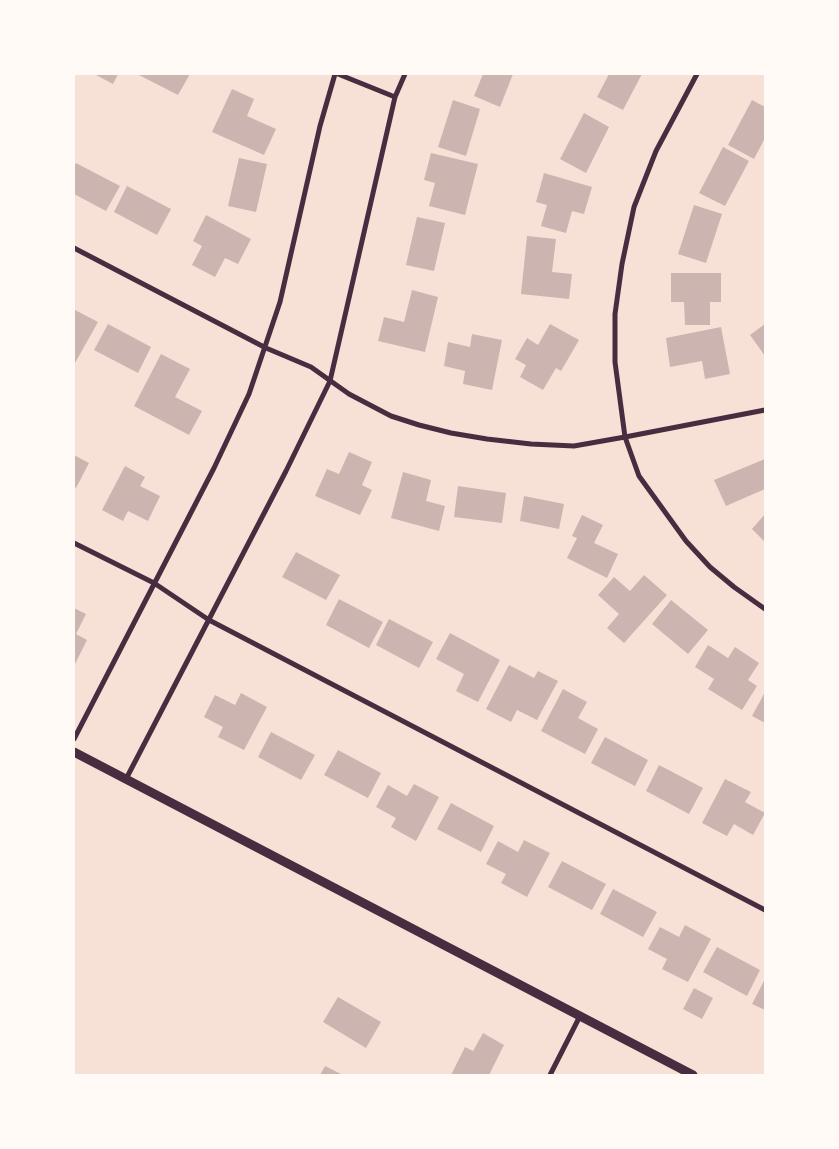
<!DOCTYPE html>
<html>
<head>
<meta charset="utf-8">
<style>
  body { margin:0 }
  #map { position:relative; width:839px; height:1149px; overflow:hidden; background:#f7e1d7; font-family:"Archivo Narrow",sans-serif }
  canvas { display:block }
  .frame { position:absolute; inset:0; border:75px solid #fffaf5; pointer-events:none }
</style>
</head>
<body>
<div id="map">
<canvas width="839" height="1149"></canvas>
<div class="frame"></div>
</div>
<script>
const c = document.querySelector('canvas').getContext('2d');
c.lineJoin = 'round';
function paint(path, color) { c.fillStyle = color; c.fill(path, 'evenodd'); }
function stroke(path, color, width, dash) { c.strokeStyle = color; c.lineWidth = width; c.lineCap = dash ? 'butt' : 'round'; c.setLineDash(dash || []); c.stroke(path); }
paint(new Path2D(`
  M94,74H118L113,84Z
  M137,74H190L178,95Z
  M483,74H513L500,107L474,96Z
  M609,74H642L623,110L597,97Z
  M232,89L254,99L247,116L276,129L264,155L212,132Z
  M453,100L480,109L466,156L438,147Z
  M752,100L765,107V138L754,159L728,145Z
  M584,113L609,127L586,173L560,159Z
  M723,147L749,161L725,206L699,193Z
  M431,153L478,164L465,215L429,206L435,183L424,180Z
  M239,158L267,164L256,212L228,206Z
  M76,163L120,186L106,211L74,194V167Z
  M544,173L592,187L584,214L572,211L566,233L541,226L547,205L536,202Z
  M127,186L171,209L157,235L114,212Z
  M694,205L722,214L706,263L678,254Z
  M206,215L251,239L238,264L225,258L215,277L192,265L202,246L193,241Z
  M417,217L445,223L434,271L406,265Z
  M527,236L556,239L552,272L572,274L569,299L521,294Z
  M671,273H721V302H710V325H685L684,302H671Z
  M412,290L438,297L425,352L378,341L384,317L404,322Z
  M75,310L98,322L75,363L74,362V312Z
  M108,324L151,347L138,373L94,350Z
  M550,324L579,340L561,371L556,368L543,390L520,377L526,365L515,359L527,338L538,345Z
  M765,324V356L750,335Z
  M721,327L730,374L705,379L702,361L670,367L666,338Z
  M472,334L502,340L492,390L463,384L465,371L444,366L448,342L470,347Z
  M161,354L190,369L175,397L202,411L189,435L134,406Z
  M349,452L372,462L362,485L372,490L360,515L315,496L327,469L339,474Z
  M74,455L89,463L76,488L74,486Z
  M765,459V489L726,506L714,480Z
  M125,466L145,477L140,486L160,496L148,521L128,511L123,521L102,510Z
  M403,472L431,480L426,501L445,506L439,531L391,518Z
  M458,486L506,493L502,523L454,517Z
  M524,496L564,504L559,529L520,521Z
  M765,514V542L752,529Z
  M582,515L603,525L594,543L618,554L607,578L567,558L577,538L572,536Z
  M296,552L340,575L326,600L282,577Z
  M644,575L667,595L624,643L607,628L619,614L598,595L614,577L630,591Z
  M339,599L383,622L369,648L326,625Z
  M671,600L708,630L688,654L652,624Z
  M74,608L86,614L76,634L87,640L74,666Z
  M389,619L433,642L419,668L376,645Z
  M450,633L500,660L478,702L456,691L464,674L436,659Z
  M708,645L728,658L735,647L759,663L748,680L757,686L742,710L708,689L714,679L695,667Z
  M509,665L534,678L538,671L558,681L537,720L517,710L511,722L486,709Z
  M563,689L587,702L578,718L598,729L585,754L541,731Z
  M765,692V723L752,716Z
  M241,693L267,707L244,750L218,737L223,727L204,717L215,695L235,705Z
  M271,732L315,755L301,780L258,757Z
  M605,737L648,760L635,786L591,763Z
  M338,750L381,773L368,798L324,775Z
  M659,765L703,788L689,814L646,791Z
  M725,779L751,792L745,802L765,813L753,835L734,824L727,836L702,823Z
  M414,784L439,797L416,841L391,827L396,818L376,807L388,785L407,796Z
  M451,803L494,826L481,852L437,829Z
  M524,840L550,853L527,897L501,883L506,874L486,864L498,841L518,852Z
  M562,861L606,884L592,910L548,887Z
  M613,889L657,912L643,937L600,914Z
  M685,925L711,939L688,982L662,969L667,959L648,949L660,927L679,937Z
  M717,947L760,970L747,996L703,972Z
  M765,979V1010L752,1004Z
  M694,988L713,998L702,1019L683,1009Z
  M338,997L381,1022L366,1048L323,1022Z
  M483,1033L504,1045L489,1075H451L465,1047L473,1051Z
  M325,1066L343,1075H320Z`), '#ccb4b1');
stroke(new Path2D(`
  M338,74L395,97
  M697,74L656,151L634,207L622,264L615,314V362L625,437L765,410
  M74,248L266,348L311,367L349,394L391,416L419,425L451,433L487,439L531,444L574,446L625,437L639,476L686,541L710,567L734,587L765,609
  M74,543L154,583L209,620L765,910
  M74,739L214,468L249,394L280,302L320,126L335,74
  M126,779L286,471L330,381L395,97L405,74
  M550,1075L580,1016`), '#4a2c40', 5);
stroke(new Path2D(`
  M74,752L693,1075`), '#4a2c40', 9);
</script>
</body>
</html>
